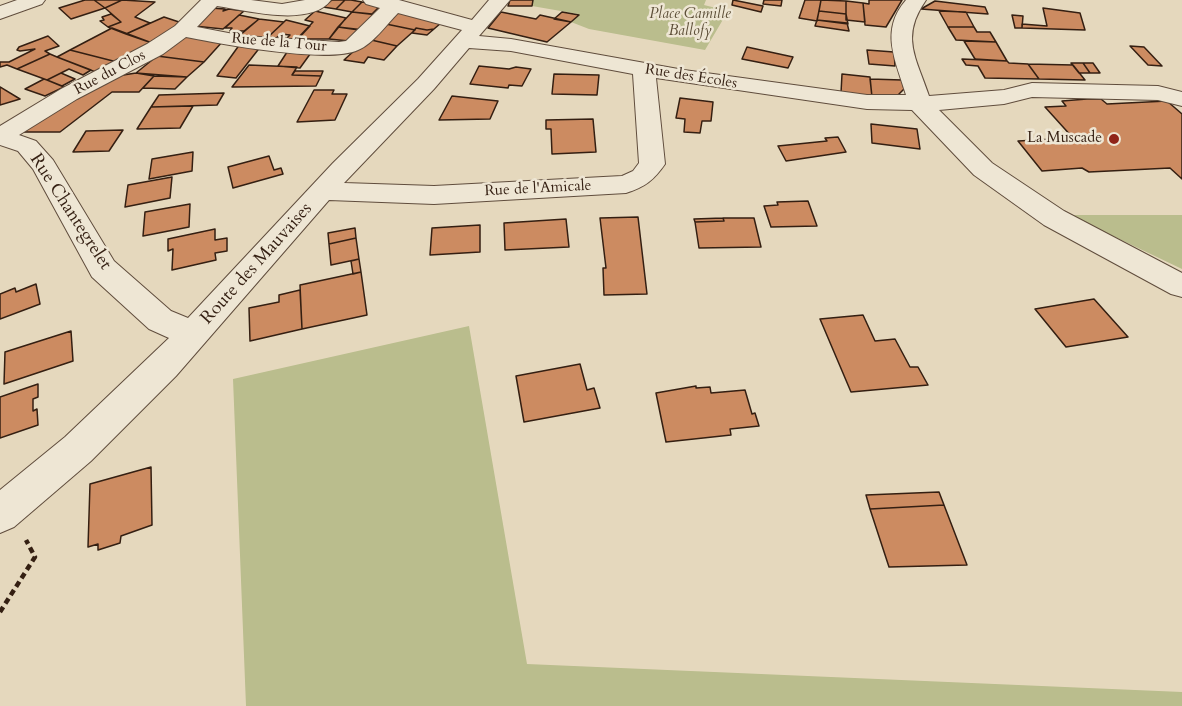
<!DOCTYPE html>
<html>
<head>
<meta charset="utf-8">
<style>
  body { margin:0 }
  canvas { display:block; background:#e5d8bd }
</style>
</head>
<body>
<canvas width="1182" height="706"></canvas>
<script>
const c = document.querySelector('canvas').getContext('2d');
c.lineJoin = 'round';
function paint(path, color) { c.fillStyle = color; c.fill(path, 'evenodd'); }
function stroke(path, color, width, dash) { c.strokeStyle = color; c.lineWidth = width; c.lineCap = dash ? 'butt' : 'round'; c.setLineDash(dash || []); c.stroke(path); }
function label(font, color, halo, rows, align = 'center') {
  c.font = font + ' Cardo,serif'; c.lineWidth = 5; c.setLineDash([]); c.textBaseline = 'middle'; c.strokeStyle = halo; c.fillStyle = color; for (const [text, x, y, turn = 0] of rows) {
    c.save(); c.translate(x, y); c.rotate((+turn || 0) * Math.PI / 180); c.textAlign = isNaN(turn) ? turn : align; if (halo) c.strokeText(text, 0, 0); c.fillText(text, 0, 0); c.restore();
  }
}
paint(new Path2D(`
  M533,0H706L704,5L728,11L705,50L589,29L571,22L578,14L532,6Z
  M1069,215H1182V269Z
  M469,326L527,664L1182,692V706H246L233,379Z`), '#babd8d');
const building = new Path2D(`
  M85,0H94L105,8L71,19L59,8Z
  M94,0H122L105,8Z
  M122,0L155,2L135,17L150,23L126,34L108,27L121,22L105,8Z
  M332,0H345L336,9L323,7Z
  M345,0H351L362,2L352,12L336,9Z
  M510,0H533L532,6H508Z
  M733,0L763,6L761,12L732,5Z
  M764,0H782L781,6L763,4Z
  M805,0H821L817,21L799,18Z
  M821,0L846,1V14L819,11Z
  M869,0H902L886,27L865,25L863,3L869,4Z
  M846,1L863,3L865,22L846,20Z
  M935,1L985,7L988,14L921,9Z
  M362,2L381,5L372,14L352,12Z
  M211,8L225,9L223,11L229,9L244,11L223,29L194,26Z
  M1043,8L1080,13L1085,30L1022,28V24L1047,26Z
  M399,10L441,23L434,29L427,30L416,28L415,30L386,24Z
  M315,11L346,18L329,39H297L313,22L305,20Z
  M819,11L846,14L848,24L817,20Z
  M939,11L966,12L974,27H948Z
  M352,12L378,15L364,30L338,27Z
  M501,12L536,19L540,15L571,22L547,42L488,28Z
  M562,12L579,15L571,22L554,19Z
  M111,14L121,22L108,27L100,21L104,20L102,17Z
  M239,15L259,19L244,31H230L232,28H225Z
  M1012,15L1023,16L1022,28H1015Z
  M164,17L182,23L152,43L126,34Z
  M259,19L284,22L266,39L239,36Z
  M286,20L310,26L296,41L285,40L290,35L281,34L275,39H266Z
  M817,20L847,23L849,31L815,26Z
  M386,24L415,30L397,46L367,39Z
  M338,27L359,30L349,41L329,39Z
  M948,27H974L977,32H990L996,42L956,40Z
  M112,28L152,43L117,62L70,50Z
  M416,28L427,30L434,29L427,35L412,33Z
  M185,34L223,41L204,62L157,56Z
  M48,36L59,46L45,51L50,54L17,69L7,65L0,67V62H9L35,49L20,51L17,50L19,47Z
  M367,39L397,46L384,60L368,57L364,63L344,60Z
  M964,41L996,42L1007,61L975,59Z
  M240,44L261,46L236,78L217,76Z
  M1130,46L1144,47L1162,66L1148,65Z
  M747,47L793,57L788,68L742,59Z
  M289,49L313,50L300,68L278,66Z
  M70,50L117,62L98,73L57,57Z
  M867,50L894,52L895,66L869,64Z
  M50,54L57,57L91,70L83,75L69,69L47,80L17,69Z
  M157,56L204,62L187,77L136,73Z
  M962,59L1007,61L1009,63L1028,64L1039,79L985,78L978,66L966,65Z
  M1071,63H1083L1090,73H1079Z
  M1083,63H1093L1100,73H1090Z
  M1028,64L1073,65L1085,80L1039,79Z
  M249,65L297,67L292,75L321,76L316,86L232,87Z
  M479,66L509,69L516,67L531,69L522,86L509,85L508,88L470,84Z
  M295,71H323L321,76L292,75Z
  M61,73L75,79L62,86L47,80Z
  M136,73L154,76L139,92H112L60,132H24L48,112L117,76Z
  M554,74L599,75L597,95L552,94Z
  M842,74L870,77L872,97L841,93Z
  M154,76L187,77L175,89L143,88Z
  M44,79L47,80L64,87L45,96L25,89Z
  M870,79L902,80L904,89L898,95L872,97Z
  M0,87L20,99L0,105Z
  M314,90H334L332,94H347L335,120L297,122Z
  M224,93L217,105L151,107L159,95Z
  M452,96L498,101L490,119L439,120Z
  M680,98L713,102L711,121H702L700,133L684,132L685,119L676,118Z
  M1087,99H1101L1107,104L1167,101L1182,114V179L1170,168L1089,172L1082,168L1042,171L1018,141L1073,138L1045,107L1066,106L1062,101Z
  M193,106L180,128L137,129L151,107Z
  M593,119L596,152L552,154L551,129H546V120Z
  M871,124L917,129L920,149L872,143Z
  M123,130L109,151L73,152L86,131Z
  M838,137L846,152L786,161L778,146L827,141L825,138Z
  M193,152L192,171L149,179L152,159Z
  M269,156L274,170L281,168L283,174L233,188L228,167Z
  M172,177L170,198L125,207L128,185Z
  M808,201L817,226L771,227L764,206L778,205L777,202Z
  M190,204L189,227L143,236L145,212Z
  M638,217L647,294L604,295L603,268H606L600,218Z
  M723,218H754L761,247L699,248L695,222L724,221Z
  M723,218L724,221L695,222L694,219Z
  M566,219L569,247L505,250L504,223Z
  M480,225V252L430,255L432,228Z
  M355,228L356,238L329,244L328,233Z
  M215,229V240L227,238V251L215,253L216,260L172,270L173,249L168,251V239Z
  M356,238L359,259L331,265L329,244Z
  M359,259L361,272L353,274L351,261Z
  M361,272L367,315L302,329L300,285Z
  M36,284L40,304L0,319V294L15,288L16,292Z
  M300,290L302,329L250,341L249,308L279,302V295Z
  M1094,299L1128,337L1066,347L1035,309Z
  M863,315L875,341L895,339L910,367H918L928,385L851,392L820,319Z
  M71,331L73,361L4,384L5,352Z
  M580,364L587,390L594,388L600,408L524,422L516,376Z
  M38,384V397L33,399V411L37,409L38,425L0,438V397Z
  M696,386V388L710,387L711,393L745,390L752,414L755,413L759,426L730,429L731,435L666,442L656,393Z
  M151,467L152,525L121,536L120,543L98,550V544L88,547L90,484Z
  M939,492L944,505L870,509L866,495Z
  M944,505L967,565L889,567L870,509Z`);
paint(building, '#cc8b61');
stroke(building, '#341f12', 1.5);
const minor = new Path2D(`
  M17,0H45L42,4L0,19V6Z
  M201,0H251L282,4L305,0H331C311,28 245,10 217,6L197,27L244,36L339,42L346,41L380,8L366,4L363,0H399L472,20L489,0H510L479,36L511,39L684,70L867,95H906C896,61 879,31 906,0H926C900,37 916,57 929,96L1004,90L1032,83L1158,86L1182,92V106L1158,100L1032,97L1004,104L939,110L992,163L1064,211L1182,273V297L1171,294L1044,225L974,175L912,110L867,109L656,78L665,164C654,180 645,187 626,193L434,204L329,200L176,376L91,461L14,527L0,533V490L65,437L169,338L149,329L92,277L33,169L18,151L0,145V126L61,89L147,44L175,26ZM398,13L462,30L418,79L333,163L188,318L171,311L114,261L53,160L36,141L19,135L77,99L163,54L186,37C221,44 328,64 358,50C373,44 387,24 398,13ZM469,48L511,51L633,74L639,163L633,171L622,176L434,186L344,183L434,89Z`);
stroke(minor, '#604d3d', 2);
stroke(new Path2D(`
  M0,612L35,557L26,540`), '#341f12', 4.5, [6, 4]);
paint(minor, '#eee6d4');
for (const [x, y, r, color] of [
  [1114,139,6,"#8f2418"]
]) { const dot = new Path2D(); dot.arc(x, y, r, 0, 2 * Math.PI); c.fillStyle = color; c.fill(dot); stroke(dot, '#eee6d4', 2); }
label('italic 15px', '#5c4e37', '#eee6d4', [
  ["Place Camille",690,15],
  ["Ballofy",690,32]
]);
label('15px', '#341f12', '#eee6d4', [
  ["Rue de la Tour",279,43,5],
  ["Rue du Clos",110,73,-28],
  ["Rue des Écoles",691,77,9],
  ["Rue de l'Amicale",538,189,-3]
]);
label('15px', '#341f12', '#eee6d4', [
  ["La Muscade",1102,139]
], 'right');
label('18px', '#341f12', '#eee6d4', [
  ["Rue Chantegrelet",70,212,57],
  ["Route des Mauvaises",257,264,-48]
]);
</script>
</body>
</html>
